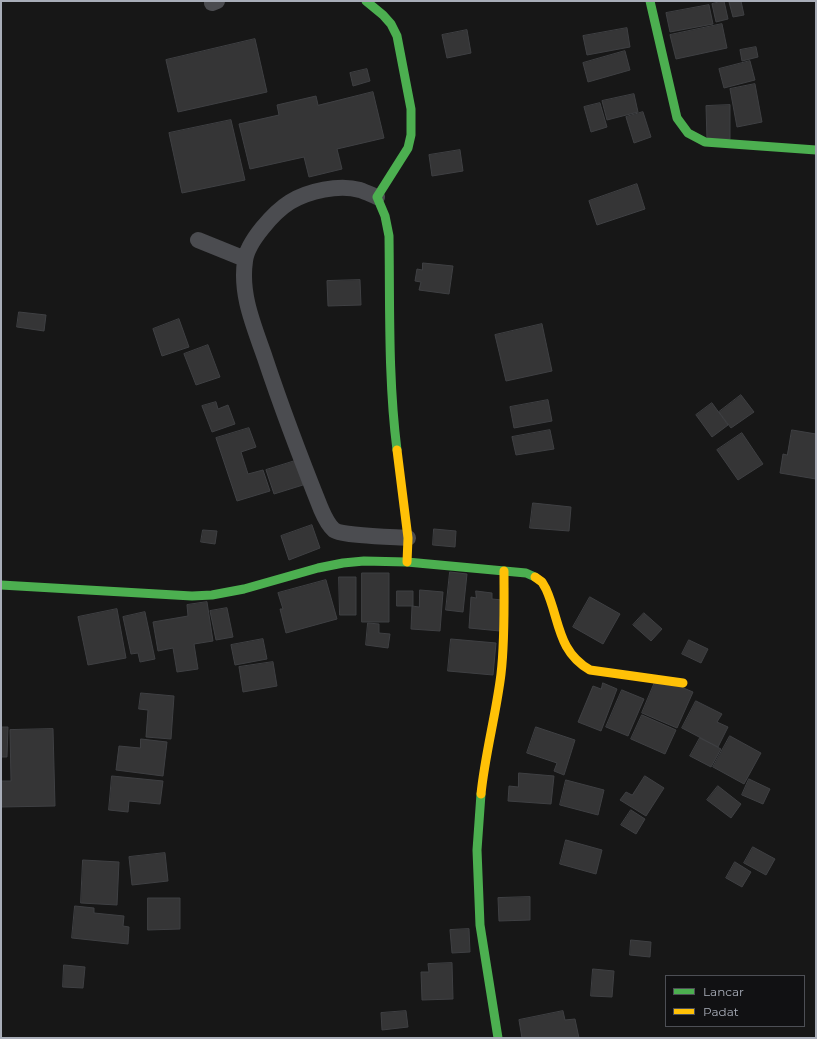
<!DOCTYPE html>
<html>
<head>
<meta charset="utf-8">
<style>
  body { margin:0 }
  #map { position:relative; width:817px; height:1039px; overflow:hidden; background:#171717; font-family:Montserrat,sans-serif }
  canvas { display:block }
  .frame { position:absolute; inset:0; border:2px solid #a8adb8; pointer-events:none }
  .legend { position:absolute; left:665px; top:975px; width:140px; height:52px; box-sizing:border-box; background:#111113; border:1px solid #4d4f55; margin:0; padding:5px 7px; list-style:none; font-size:12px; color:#a8adb8 }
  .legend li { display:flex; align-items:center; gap:8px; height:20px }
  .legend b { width:20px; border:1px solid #4d4f55 }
</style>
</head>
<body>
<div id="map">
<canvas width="817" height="1039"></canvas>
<div class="frame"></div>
<ul class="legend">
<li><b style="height:5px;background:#4caf50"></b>Lancar</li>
<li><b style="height:5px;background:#ffc107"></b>Padat</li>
</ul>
</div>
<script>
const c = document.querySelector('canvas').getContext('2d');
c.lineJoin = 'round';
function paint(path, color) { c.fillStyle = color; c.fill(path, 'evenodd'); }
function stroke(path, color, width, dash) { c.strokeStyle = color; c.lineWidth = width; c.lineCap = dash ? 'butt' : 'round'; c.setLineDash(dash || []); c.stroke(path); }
const building = new Path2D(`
  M724,1L728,19L716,22L712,4Z
  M734,1H741L744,15L733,17L729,2Z
  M709,5L713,24L670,32L666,13Z
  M722,24L727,48L676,59L670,35Z
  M627,28L630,47L587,55L583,36Z
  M467,30L471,53L447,58L442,35Z
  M255,39L267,92L178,112L166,60Z
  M756,47L758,57L742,61L740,50Z
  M625,51L630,70L588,82L583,63Z
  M750,61L755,80L724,88L719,69Z
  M367,69L370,81L353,86L350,73Z
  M755,84L762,122L737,127L730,89Z
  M373,92L384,138L337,149L342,169L309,177L304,157L250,169L239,124L279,115L277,105L316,96L318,105Z
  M634,94L638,112L607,120L602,101Z
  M600,103L607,127L591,132L584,107Z
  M730,105V139L707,140L706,106Z
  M643,112L651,137L634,143L626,117Z
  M231,120L245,180L182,193L169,133Z
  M460,150L463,171L432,176L429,155Z
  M637,184L645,209L597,225L589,201Z
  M423,263L453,266L449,294L419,290L421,282L415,281L417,269L422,270Z
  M360,280L361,305L328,306L327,281Z
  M19,312L46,315L44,331L17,327Z
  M179,319L189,347L162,356L153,329Z
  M542,324L552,371L506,381L495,335Z
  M208,345L220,377L196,385L184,354Z
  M741,395L754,412L731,428L719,412Z
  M548,400L552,421L514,428L510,407Z
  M216,402L218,409L228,405L235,424L212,432L202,406Z
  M712,403L728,425L712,437L696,415Z
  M249,428L256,447L241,452L248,474L263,470L270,491L237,501L216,438Z
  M550,430L554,449L516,455L512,437Z
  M792,430L816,434V479L780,473L783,454L787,455Z
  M742,433L763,464L738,480L717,450Z
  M295,461L303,485L274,494L266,470Z
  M533,503L571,507L569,531L530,528Z
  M312,525L320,548L289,560L281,536Z
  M434,529L456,531L455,547L433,545Z
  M203,530L217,531L215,544L201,542Z
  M450,572L467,574L463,612L446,610Z
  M362,573H389V622H362Z
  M339,577H356V615H340Z
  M326,580L337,619L286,633L280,609H283L278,593Z
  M420,590L443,592L440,631L411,629L412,606L419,607Z
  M397,591H413V606H397Z
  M476,591L492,593V599L502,600L500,631L469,628L471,597L476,598Z
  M590,597L620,614L603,644L573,627Z
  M207,602L213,641L194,644L198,669L177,672L173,648L158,651L153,622L188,616L187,605Z
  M227,608L233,637L216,640L210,611Z
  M117,609L126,658L88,665L78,617Z
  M145,612L155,659L140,662L138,653L131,654L123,617Z
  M644,613L662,629L651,641L633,625Z
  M368,623L379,624V633L390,634L388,648L366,645Z
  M263,639L267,659L235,665L231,645Z
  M451,639L496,643L493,675L448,671Z
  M689,640L708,649L701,663L682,654Z
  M273,662L277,686L243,692L239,667Z
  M655,682L674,684L693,692L677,728L642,713Z
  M603,683L617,689L601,731L578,722L593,686L601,689Z
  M622,690L644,699L628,736L606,727Z
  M141,693L174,696L171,739L146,737L148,710L139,709Z
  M696,701L722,714L717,722L728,727L718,747L682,728Z
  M642,715L676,730L665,754L631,739Z
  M1,727H8L7,757H1Z
  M536,727L575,740L564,775L554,771L557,763L527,753Z
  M53,729L55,806L1,807V781H11L10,730Z
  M730,736L761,753L744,784L713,767Z
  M700,738L721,749L711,767L690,756Z
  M141,739L167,742L163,776L116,770L119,746L140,748Z
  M519,773L554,776L551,804L508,801L509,786L518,787Z
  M112,776L163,781L160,804L129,801L128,812L109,810Z
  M645,776L664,788L646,816L620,800L626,792L632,795Z
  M749,779L770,789L763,804L742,795Z
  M566,780L604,790L598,815L560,805Z
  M718,786L741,804L731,818L707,800Z
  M631,810L645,819L636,834L621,825Z
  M566,840L602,850L596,874L560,864Z
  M753,847L775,859L766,875L744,863Z
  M165,853L168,881L132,885L129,857Z
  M83,860L119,862L117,905L81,903Z
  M735,862L751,872L742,887L726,878Z
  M530,897V920L499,921L498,898Z
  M148,898H180V929L148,930Z
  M75,906L94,908V913L124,916L123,926L129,927L128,944L72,938Z
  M469,929L470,952L452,953L450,930Z
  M631,940L651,942L650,957L630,955Z
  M452,963L453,999L422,1000L421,972H429L428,964Z
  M64,965L85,967L83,988L63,987Z
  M593,969L614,971L612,997L591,996Z
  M406,1011L408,1027L382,1030L381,1013Z
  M563,1011L565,1020L575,1019L579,1038H522L519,1020Z`);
paint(building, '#353536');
stroke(building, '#3f4043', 1);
stroke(new Path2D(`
  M212,3L217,1
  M377,197C372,195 366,192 360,190C339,184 308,191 290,202C274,212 247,242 245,261C240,295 254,326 265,358C282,409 301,459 321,509C324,516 328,525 334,530C343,536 394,537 408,538
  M198,240L245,259`), '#4b4c50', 16);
stroke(new Path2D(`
  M366,1L383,15L391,24L397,36L411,109V135L408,148L377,197L385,216L389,236C390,307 388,379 397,450
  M650,1L677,118L688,133L705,142L816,150
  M1,585L192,596L212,595L244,589L318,568L343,563L364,561L407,562L526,573L535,577
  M481,794L477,850L480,925L498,1038`), '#4caf50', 9);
stroke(new Path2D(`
  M397,450L408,538L407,562
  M535,577L542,582L546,589C560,620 557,651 590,670L683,683
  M481,794C485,754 496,715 501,674C505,640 504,605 504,571`), '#ffc107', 9);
</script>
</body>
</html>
